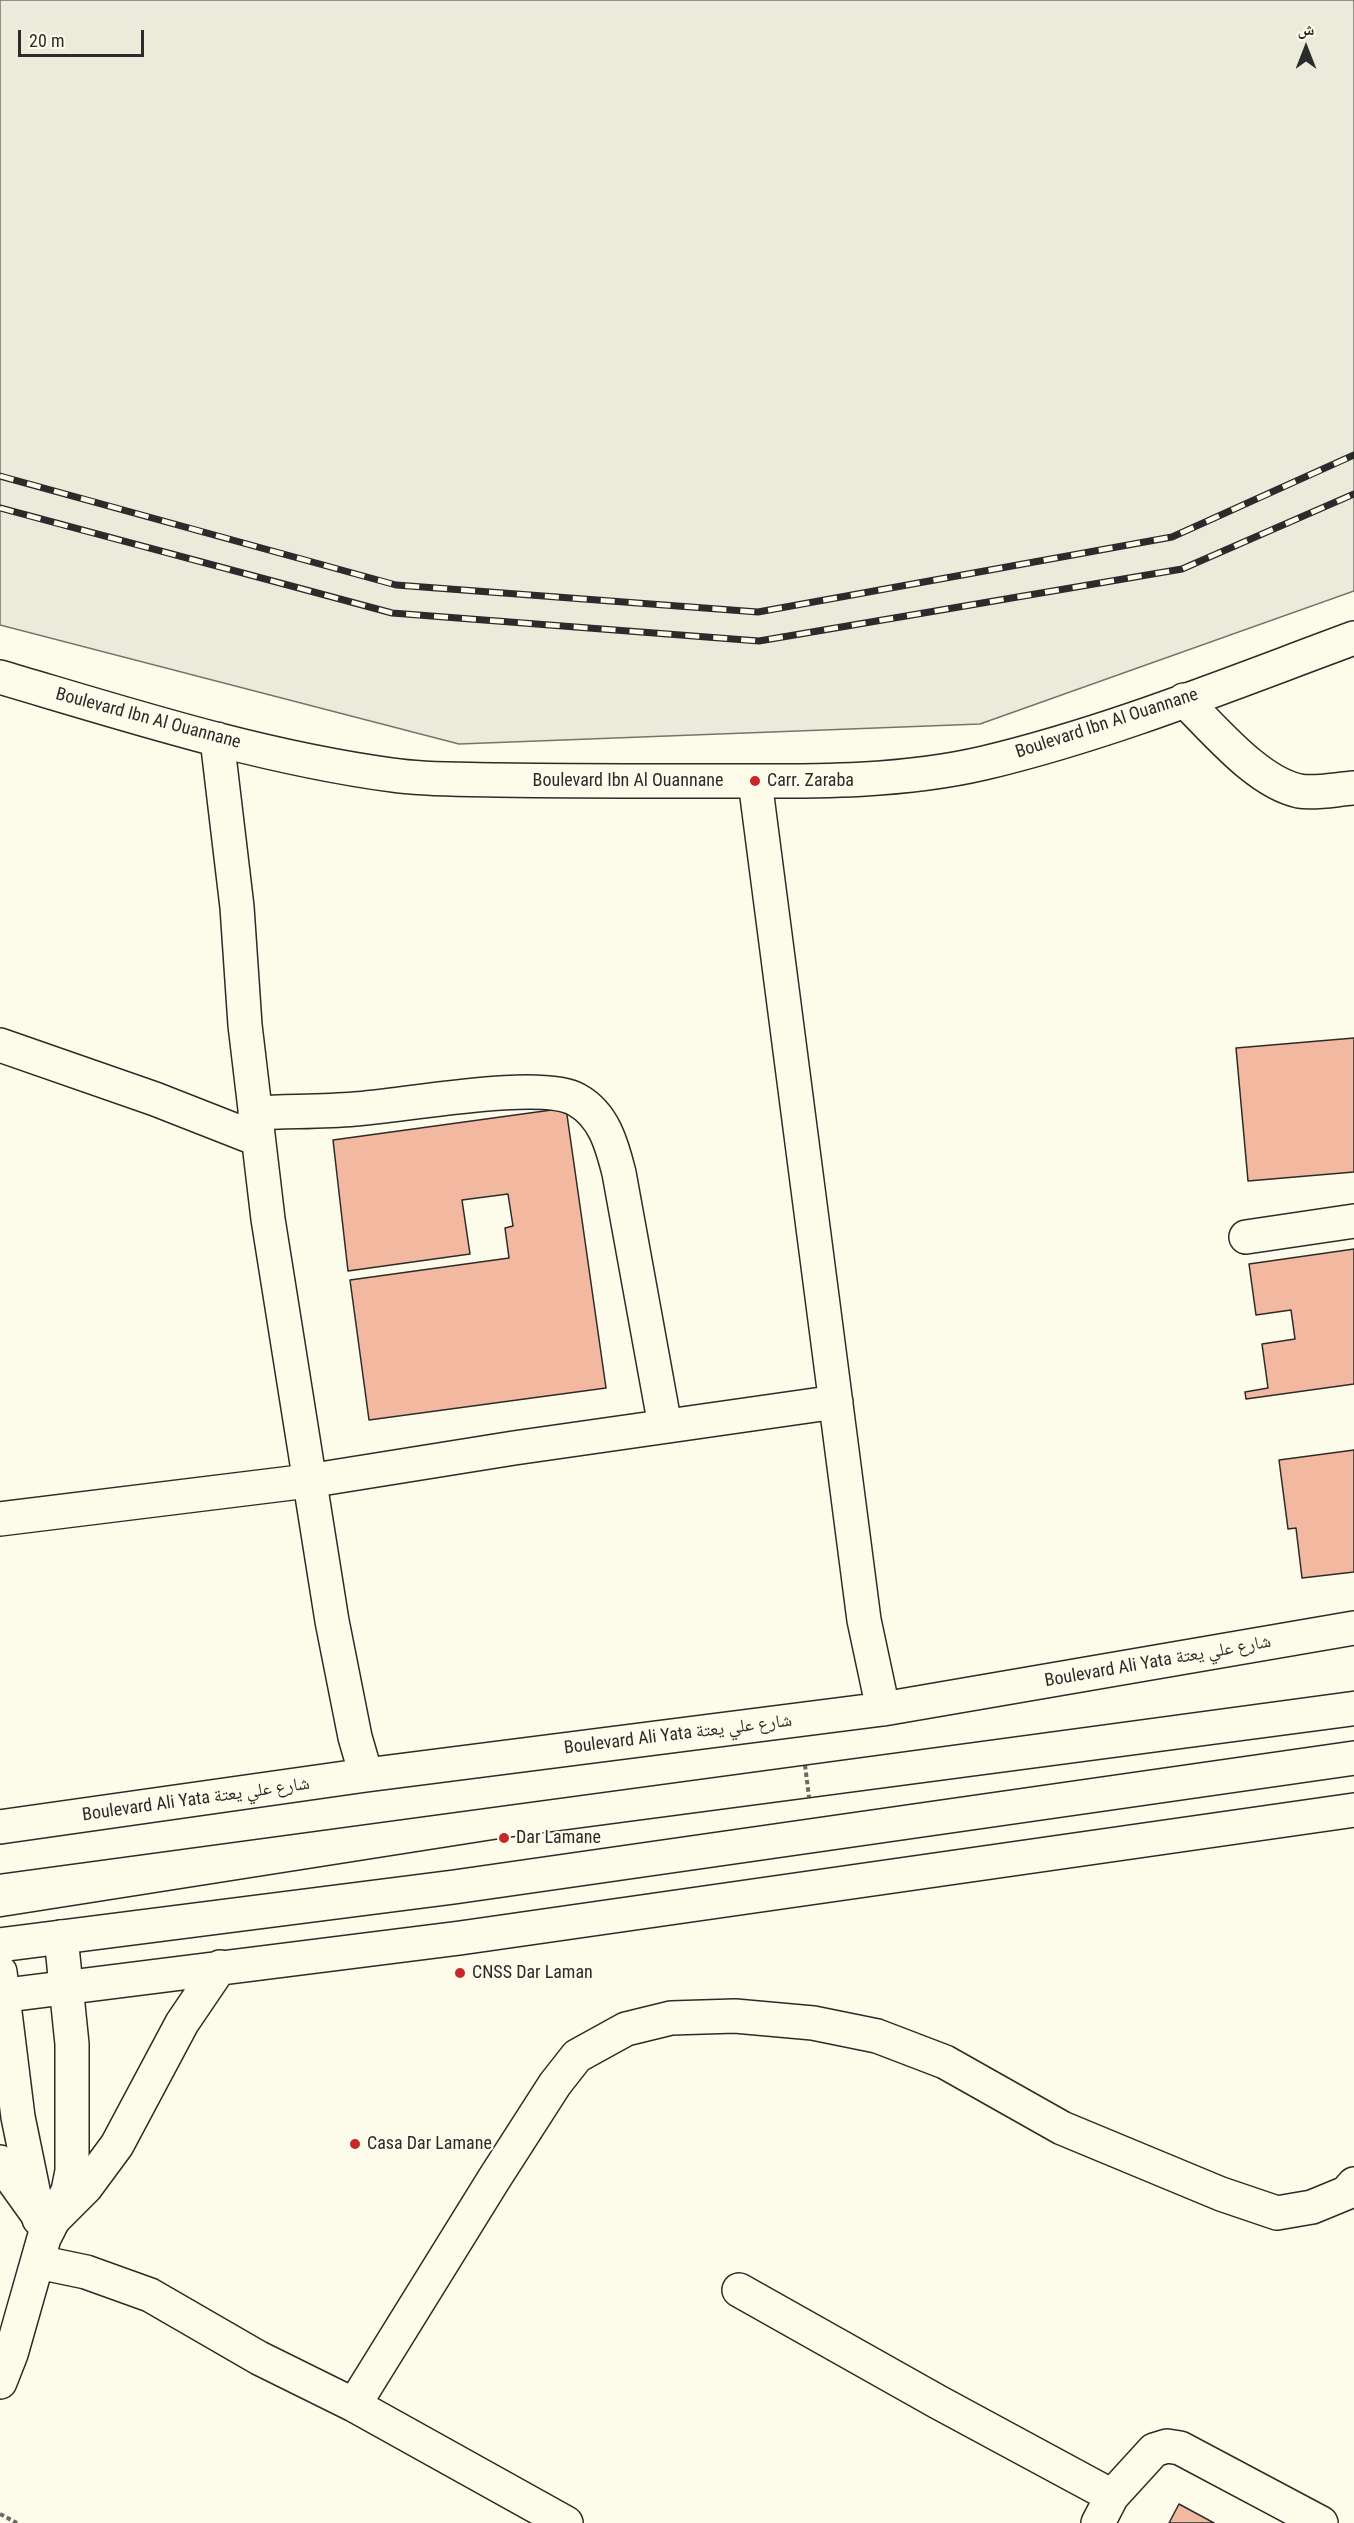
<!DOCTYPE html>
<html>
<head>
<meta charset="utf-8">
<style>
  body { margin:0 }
  #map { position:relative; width:1354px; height:2523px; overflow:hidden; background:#fdfbea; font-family:"Roboto Condensed","Noto Naskh Arabic",sans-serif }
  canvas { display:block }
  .north { position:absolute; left:1276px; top:18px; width:60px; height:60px; -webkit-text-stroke:4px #fdfbea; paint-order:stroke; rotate:0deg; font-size:16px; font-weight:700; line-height:24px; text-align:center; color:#2b2b2b }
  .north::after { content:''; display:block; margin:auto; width:21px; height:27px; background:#2b2b2b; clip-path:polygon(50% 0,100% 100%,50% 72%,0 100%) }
  .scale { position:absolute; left:18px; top:30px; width:126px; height:27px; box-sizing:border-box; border:3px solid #2b2b2b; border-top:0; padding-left:8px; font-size:18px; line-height:21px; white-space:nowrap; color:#2b2b2b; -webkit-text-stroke:4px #fdfbea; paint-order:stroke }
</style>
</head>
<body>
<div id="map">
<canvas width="1354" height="2523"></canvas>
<div class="north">ش</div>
<div class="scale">20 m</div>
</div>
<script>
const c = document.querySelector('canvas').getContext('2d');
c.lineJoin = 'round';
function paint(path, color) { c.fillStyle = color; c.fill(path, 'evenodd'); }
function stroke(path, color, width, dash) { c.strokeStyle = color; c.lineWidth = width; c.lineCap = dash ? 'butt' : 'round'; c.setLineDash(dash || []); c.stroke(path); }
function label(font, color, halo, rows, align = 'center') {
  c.font = font + ' "Roboto Condensed","Noto Naskh Arabic",sans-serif'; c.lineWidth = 4.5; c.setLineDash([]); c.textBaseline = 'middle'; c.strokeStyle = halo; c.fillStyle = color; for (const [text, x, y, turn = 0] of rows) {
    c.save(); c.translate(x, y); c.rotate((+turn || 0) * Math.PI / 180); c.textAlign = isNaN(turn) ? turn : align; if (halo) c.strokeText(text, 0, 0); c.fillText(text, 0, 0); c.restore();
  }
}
const green = new Path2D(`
  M0,0H1354V591L980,724L459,744L0,625Z`);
paint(green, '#ecebdb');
stroke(green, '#74746e', 1.5);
const building = new Path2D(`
  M1354,1038V1172L1248,1181L1236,1048Z
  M566,1108L606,1388L369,1420L350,1280L509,1258L505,1228L513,1226L508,1194L462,1200L470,1254L348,1271L333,1140Z
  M1354,1249V1384L1246,1399L1245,1392L1268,1388L1262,1344L1295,1339L1291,1310L1256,1315L1249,1264Z
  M1354,1450V1572L1302,1578L1296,1528L1288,1529L1279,1460Z
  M1179,2504L1214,2523H1169Z`);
paint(building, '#f2b8a0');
stroke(building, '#2b2b2b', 1.5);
const minor = new Path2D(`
  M0,677C129,715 259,757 392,775C426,780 462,779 497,780C567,781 636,781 706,781C798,781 894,784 984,763C1110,733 1232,683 1354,638
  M1184,700C1215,730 1257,782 1299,791C1315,794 1337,789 1354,788
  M217,739L237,907L245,1025L268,1219L332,1621L355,1737L366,1775
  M755,781L864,1620L883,1709
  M0,1045L155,1099L257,1139
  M255,1113C288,1111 322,1112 355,1109C402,1106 542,1079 577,1100C604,1115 612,1145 619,1173L665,1426
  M1246,1237L1354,1221
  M0,1519L308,1481L514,1448L836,1402
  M0,1827L366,1775L883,1709L1354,1628
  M0,1972L18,2117L39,2219
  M38,2262L86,2272L150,2295L259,2358L354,2405L566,2523
  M739,2290L938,2402L1112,2496
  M0,2382L11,2354L44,2238L68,2191L72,2171V2044L61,1937
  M354,2405L494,2179L555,2084L577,2056L626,2029L671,2018L735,2016L813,2023L877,2036L945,2062L1062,2128L1221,2194L1277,2213L1312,2207L1346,2193L1354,2184
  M1098,2523L1112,2496L1154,2450L1167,2446L1180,2448L1321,2523`);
const secondary = new Path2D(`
  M0,1945L454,1887L1354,1758
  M0,1996L460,1938L1354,1810
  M0,2162L38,2215
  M56,2217L86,2187L117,2145L182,2023L220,1967`);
stroke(minor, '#2b2b2b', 36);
stroke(secondary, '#2b2b2b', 36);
stroke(new Path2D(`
  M805,1765L809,1797
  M0,2514L17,2523`), '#6a6964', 4, [4.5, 3]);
stroke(minor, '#fdfbea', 33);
stroke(secondary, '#fdfbea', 33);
stroke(new Path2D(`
  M0,1874L1354,1691
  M0,1917L504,1838L1354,1726`), '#2b2b2b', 1.5);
const rail = new Path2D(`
  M0,476L396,585L758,612L1172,537L1354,455
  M0,508L392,613L759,641L1182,569L1354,494`);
stroke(rail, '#2b2b2b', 7);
stroke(rail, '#fdfbea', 4.5, [14]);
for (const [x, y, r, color] of [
  [755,781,6,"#c62828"],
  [504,1838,6,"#c62828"],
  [460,1973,6,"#c62828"],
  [355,2144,6,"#c62828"]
]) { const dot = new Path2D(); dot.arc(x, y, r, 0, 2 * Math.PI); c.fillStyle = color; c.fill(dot); stroke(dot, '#fdfbea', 2); }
label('18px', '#2b2b2b', '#fdfbea', [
  ["Boulevard Ibn Al Ouannane",148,719,15],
  ["Boulevard Ibn Al Ouannane",1107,724,-18],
  ["Boulevard Ibn Al Ouannane",628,781],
  ["Boulevard Ali Yata شارع علي يعتة",1158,1662,-10],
  ["Boulevard Ali Yata شارع علي يعتة",678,1735,-7],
  ["Boulevard Ali Yata شارع علي يعتة",196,1800,-8]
]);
label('18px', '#2b2b2b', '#fdfbea', [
  ["Carr. Zaraba",767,781],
  ["Dar Lamane",516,1838],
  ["CNSS Dar Laman",472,1973],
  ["Casa Dar Lamane",367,2144]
], 'left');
</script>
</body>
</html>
